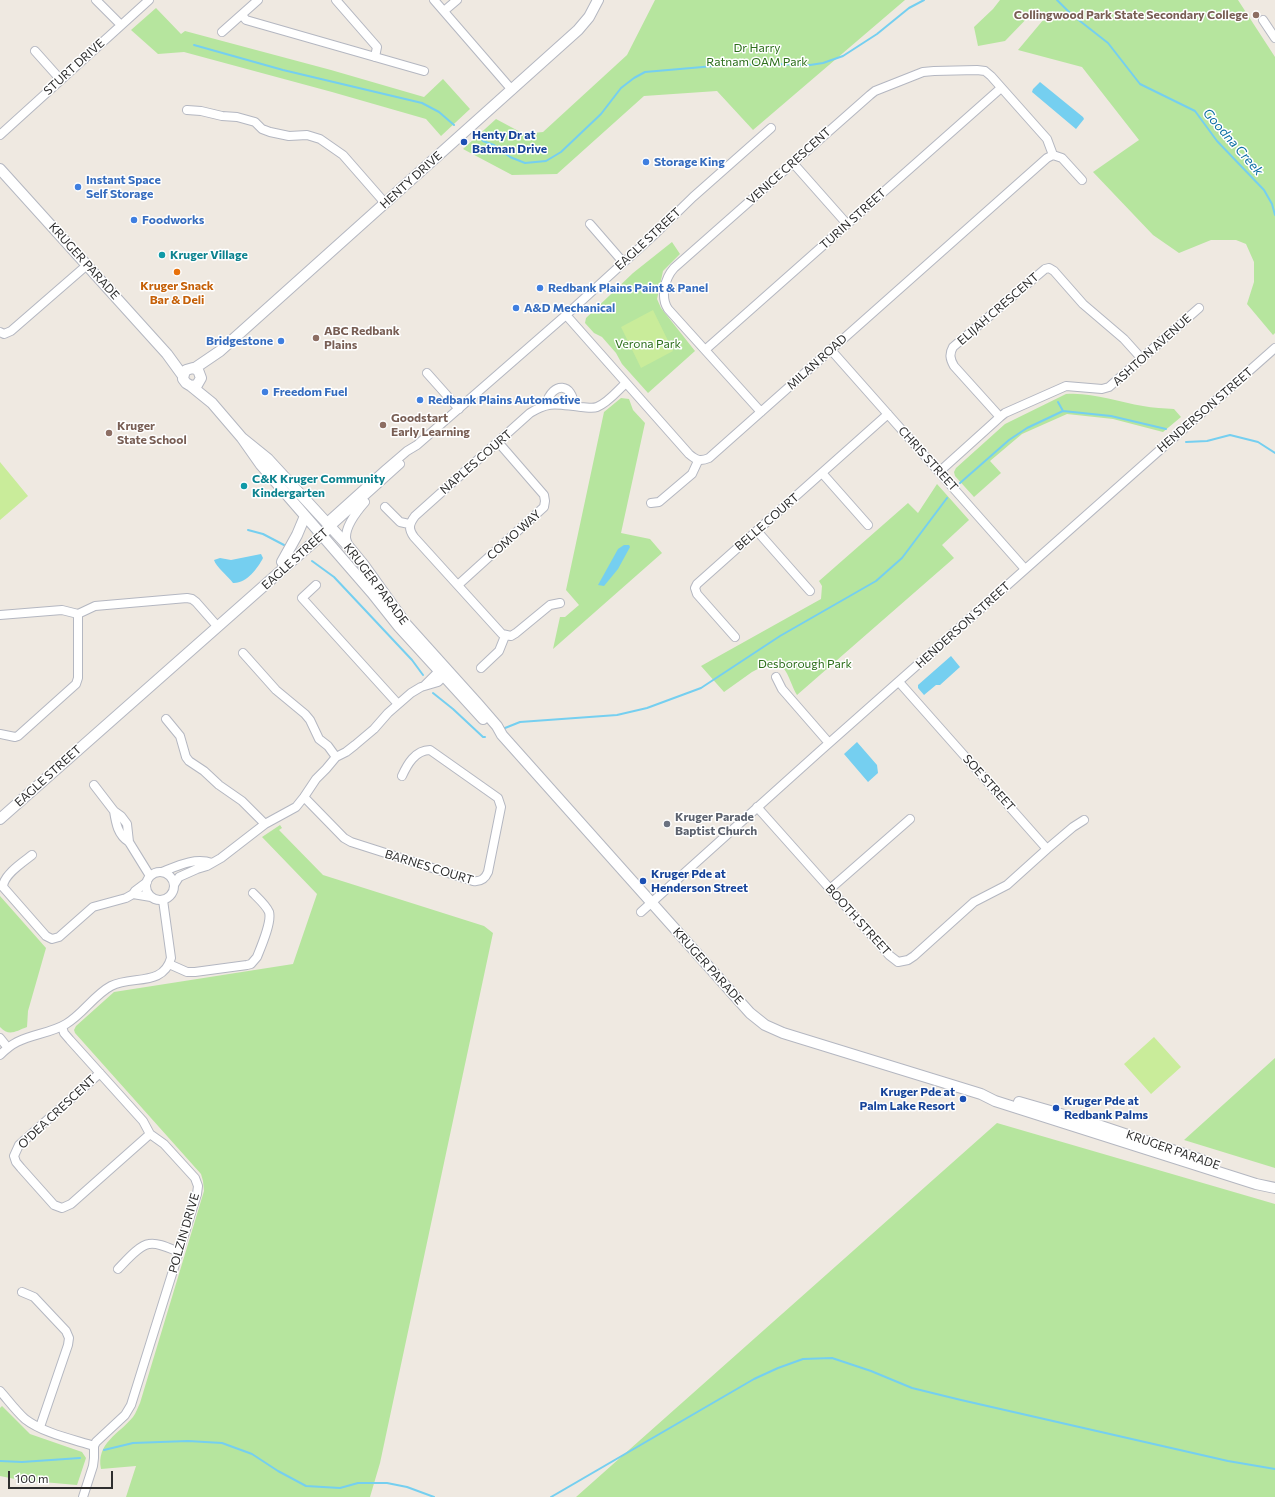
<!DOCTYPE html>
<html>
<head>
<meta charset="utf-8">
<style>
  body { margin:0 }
  #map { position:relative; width:1275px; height:1497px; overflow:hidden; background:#efe9e1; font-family:Commissioner,sans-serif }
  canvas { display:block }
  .scale { position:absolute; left:8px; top:1471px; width:105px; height:18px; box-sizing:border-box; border:2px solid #2e2e2e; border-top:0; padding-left:5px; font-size:12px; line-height:14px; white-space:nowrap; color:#2e2e2e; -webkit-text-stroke:3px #fff; paint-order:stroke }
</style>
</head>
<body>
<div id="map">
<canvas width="1275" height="1497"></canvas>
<div class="scale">100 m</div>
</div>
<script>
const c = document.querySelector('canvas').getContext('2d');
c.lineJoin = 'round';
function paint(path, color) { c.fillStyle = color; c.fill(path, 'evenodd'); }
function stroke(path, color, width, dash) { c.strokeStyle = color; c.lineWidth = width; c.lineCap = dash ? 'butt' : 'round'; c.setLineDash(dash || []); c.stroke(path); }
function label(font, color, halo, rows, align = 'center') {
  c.font = font + ' Commissioner,sans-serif'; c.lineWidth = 3; c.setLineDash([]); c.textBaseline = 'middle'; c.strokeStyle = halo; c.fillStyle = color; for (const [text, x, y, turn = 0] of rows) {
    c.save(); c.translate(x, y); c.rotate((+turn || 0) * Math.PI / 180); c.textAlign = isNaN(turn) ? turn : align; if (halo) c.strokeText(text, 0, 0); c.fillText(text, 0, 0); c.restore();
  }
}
paint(new Path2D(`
  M655,0H905L753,130L717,91L644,96L557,174L512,175L463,149L496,119L524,134L543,132L627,55Z
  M1000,0H1238L1275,57V333L1273,335L1247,304L1254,282V262L1246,244L1236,240H1211L1179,253L1153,235L1093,172L1139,140L1082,67L1018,50L1044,19L1036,9L1005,41L978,46L974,27L993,9Z
  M156,8L181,34L185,31L331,70L424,97L443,79L470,109L441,136L426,119L332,92L184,52L158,54L131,30Z
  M672,242L680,254L663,271L657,299L661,308L695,351L648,393L622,364L616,353L602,337L594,333L585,323L586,318L633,273Z
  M1066,394C1092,392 1118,402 1143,406C1153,408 1164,408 1174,409L1181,417L1163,432L1113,419L1067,414L1022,434L990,461L1001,473L974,497L955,476L954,472L956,468L1005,424Z
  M621,398L629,399L633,410L645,423L621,533L650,539L662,553L553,649L560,617H565L579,605L566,590L604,412Z
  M937,484L969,520L942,545L954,558L797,695C789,681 789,670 775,660L752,672L724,692L701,666L821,599L822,586L819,581L908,503L918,513Z
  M280,825L282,828L279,830L323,875L484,926L493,933L380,1463L370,1497H126L136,1466L101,1469C96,1443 119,1434 133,1417C136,1413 138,1407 140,1403L204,1191L203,1181L201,1174L75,1033L74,1030L76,1026L114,992L293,964L317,894L262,837Z
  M0,896L46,948L28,1011L27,1027C16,1031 9,1037 0,1027Z
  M1275,1058V1168L1184,1140Z
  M997,1123L1275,1204V1497H576Z
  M2,1406L30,1434L82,1452L86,1458L77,1485L20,1480L0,1476V1408Z`), '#b6e59e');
paint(new Path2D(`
  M653,310L673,351L641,368L621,327Z
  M0,462L28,496L0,520Z
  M1154,1037L1181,1067L1151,1094L1124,1064Z`), '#c9ec9a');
paint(new Path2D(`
  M1040,82L1083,117L1084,119L1076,129L1032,92L1033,89Z
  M624,545H629L630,547L618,569L604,586L598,585L618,549Z
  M261,554L263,558C258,568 246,584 233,583C228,576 216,567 214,560L220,558L231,560Z
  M951,656L960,667L940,685H936L924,695L918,688V685Z
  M857,742L877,765L878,773L868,782L844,754Z`), '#75cff0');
stroke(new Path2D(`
  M1057,0L1071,14L1108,43L1140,84L1195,111L1217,141L1264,190L1272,204L1275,215
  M194,45L283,70L422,103L439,112L454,125
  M479,136L483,141L494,145L510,157L525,163L546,161L561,152L601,114L621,88L634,78L645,72L726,65L774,64L810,65L823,63L843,56L877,34L909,8L924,0
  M1058,402L1063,411
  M1186,442L1207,441L1230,435L1258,442L1275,453
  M960,483L1009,440L1027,428L1063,411L1111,416L1166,429
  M248,530L263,534L284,545
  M312,561L334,577L412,660L423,675
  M433,693L453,709L483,737H485
  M505,728L520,722L617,715L647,708L701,688L780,636L876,581L902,558L947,498
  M104,1450L133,1443L188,1441L222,1443L252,1454L278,1471L306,1486L340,1488L358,1483H387L407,1487L434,1497
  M0,1461L22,1462L80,1458
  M551,1497L754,1379L778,1368L803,1359L832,1358L871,1371L912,1388L961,1400L1228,1461L1275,1469`), '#75cff0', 2);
const minor = new Path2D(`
  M96,0L121,25
  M336,0L377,47L375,57
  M434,0L512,90
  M444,11L457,0
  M242,15L246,20L424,71
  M1263,20L1275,38
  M222,32L258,0
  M35,51L60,79
  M187,110L201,111L222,116L237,117L255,122L262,129L270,132L289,136L307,135L320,139L343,155L385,203
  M0,135L149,0
  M793,163L847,224
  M590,224L623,262
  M566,315L689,454C696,460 700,462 709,458L1047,158L1053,155L1062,158L1082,180
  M0,332L4,334L11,331L87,265
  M705,350L1001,88
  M831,350L1025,569
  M427,373L459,409
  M546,404C553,381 573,383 574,406
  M761,412L668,309C660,297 665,278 674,268L870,95L875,91L923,72L934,71L977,70L985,71L991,76L1047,139L1053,155
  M1000,417L954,366C950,359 949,354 953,347L1045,269L1049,268L1054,271L1083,304L1124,339L1142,359
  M939,472L1000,417L1005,413L1066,386L1102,389L1109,387L1199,308
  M822,473L868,525
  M651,503L659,502L692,474L698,461
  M385,507L400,522L409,524
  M326,523L386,469L407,451L417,445L566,315L656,233L693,197L771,128
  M330,527L400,464
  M757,531L810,591
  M349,547C348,544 346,540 346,537C346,525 358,510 365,502
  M316,585L302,598L398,704
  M458,585L544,507L545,501L544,495L498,442
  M560,603L550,605L516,633L511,636L502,634L414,537C408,529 409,524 415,516L530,413C550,400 559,405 581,407C586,407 592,409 597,407C608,403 618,390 626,383
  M0,615L62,610L78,614L95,606L187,598L192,599L196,602L218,627
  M735,637L697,594L695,588L697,584L888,414
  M243,653L276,690L305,714L310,720L319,739L328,746L336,757
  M481,668L499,651L505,636
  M776,677L782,689L829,743
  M899,682L1047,849L1073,827L1084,820
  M424,686L443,667
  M166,719L180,736L186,757L189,761L204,771L219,785L242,801L265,824
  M0,734L15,737L18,736L76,684L78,678V614
  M94,785L114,811L121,816L127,824L129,842
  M304,797L344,838L351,842L473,881C481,882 485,879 488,872L501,807L498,798L430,750C415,750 407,765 402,776
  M757,807L889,955L898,962L908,960L914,956L974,902L1007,885L1047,849
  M114,811C116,824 118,835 129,842L150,876
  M32,855C23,862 3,875 3,887L46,936L52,939L59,937L93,907L126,898L133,894L135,891L147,882
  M162,872C177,866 195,857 212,863
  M146 886a14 14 0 1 1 28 0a14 14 0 1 1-28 0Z
  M174,885L179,877L197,869L207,866L221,858L265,824L296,807L304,797L316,779L326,769L336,757L346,752L355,745L374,729L388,713L411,693L421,687L438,682L448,672
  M830,889L910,819
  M133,894L151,897
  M641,912L819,752L1275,348
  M169,964L187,972H195L247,965L251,964L257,957C261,947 272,922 269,912C266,905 258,898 253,893
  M62,1026L64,1033L70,1040L143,1121L150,1134L164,1144L195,1178L198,1186L197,1194L131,1405L125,1415L96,1442L94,1446
  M0,1038L8,1048
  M0,1055C5,1050 11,1045 17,1042C33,1034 51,1033 66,1024C83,1014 94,995 111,986C132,975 163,987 171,958L163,900
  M100,1073L19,1145L14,1156L16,1162L21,1168L54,1205L62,1208L71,1204L150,1134
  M118,1269C125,1262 139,1245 149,1244C158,1242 171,1249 179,1252
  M22,1292L34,1297L66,1331L69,1338L68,1345L40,1427
  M0,1391C8,1400 16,1411 25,1419C43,1433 72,1439 94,1446
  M83,1497L93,1466L94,1458V1446`);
const tertiary = new Path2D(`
  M0,169L167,354L183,376
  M195,368L220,351L578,30L589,17L598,0
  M191,386L197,385L201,378L198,370L193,368L186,370L184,374L183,379L186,383L191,386L212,403L242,438L261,465L372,593L399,627L483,719
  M242,438L268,459L349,547L363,564L406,624L478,704L497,726L502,735L750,1013L765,1025L783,1033L981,1094L995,1101L1256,1184L1275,1188
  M282,562L297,535L305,516
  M0,819L326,531
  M1019,1102L1092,1123L1202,1160`);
stroke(minor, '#b4b7c1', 10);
stroke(tertiary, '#b4b7c1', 12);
stroke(minor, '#fff', 8);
stroke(tertiary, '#fff', 10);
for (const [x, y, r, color] of [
  [1256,15,4,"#8d6e63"],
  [464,142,4,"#1a4fb4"],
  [646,162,4,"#3f7fe0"],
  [78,187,4,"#3f7fe0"],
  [134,220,4,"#3f7fe0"],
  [162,255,4,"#0f9aa8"],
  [177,272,4,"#e8710a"],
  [540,288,4,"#3f7fe0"],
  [516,308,4,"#3f7fe0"],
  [316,338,4,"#8d6e63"],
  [281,341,4,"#3f7fe0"],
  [265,392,4,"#3f7fe0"],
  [420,400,4,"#3f7fe0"],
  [383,425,4,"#8d6e63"],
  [109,433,4,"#8d6e63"],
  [244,486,4,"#0f9aa8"],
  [667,824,4,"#6b7280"],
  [643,881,4,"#1a4fb4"],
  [963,1099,4,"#1a4fb4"],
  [1056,1108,4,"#1a4fb4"]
]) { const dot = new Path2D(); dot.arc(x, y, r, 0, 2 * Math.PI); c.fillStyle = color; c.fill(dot); stroke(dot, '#fff', 1.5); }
label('bold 12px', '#785e54', '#fff', [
  ["Collingwood Park State Secondary College",1248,15,"right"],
  ["ABC Redbank",324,331],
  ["Plains",324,345],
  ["Goodstart",391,418],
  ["Early Learning",391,432],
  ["Kruger",117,426],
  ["State School",117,440]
], 'left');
label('12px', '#2c6e1b', '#fff', [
  ["Dr Harry",757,48],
  ["Ratnam OAM Park",757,62],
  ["Verona Park",648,344],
  ["Desborough Park",805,664]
]);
label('12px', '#2e2e2e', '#fff', [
  ["STURT DRIVE",74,67,-42],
  ["VENICE CRESCENT",789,166,-42],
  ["HENTY DRIVE",411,180,-42],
  ["TURIN STREET",853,219,-42],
  ["EAGLE STREET",648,239,-43],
  ["KRUGER PARADE",84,261,48],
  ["ELIJAH CRESCENT",998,309,-41],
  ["ASHTON AVENUE",1152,350,-42],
  ["MILAN ROAD",817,362,-42],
  ["HENDERSON STREET",1205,410,-41],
  ["CHRIS STREET",928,459,48],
  ["NAPLES COURT",476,462,-41],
  ["BELLE COURT",767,522,-41],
  ["COMO WAY",514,535,-42],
  ["EAGLE STREET",295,559,-42],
  ["KRUGER PARADE",376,584,53],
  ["HENDERSON STREET",963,625,-42],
  ["EAGLE STREET",48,776,-42],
  ["SOE STREET",989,783,48],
  ["BARNES COURT",429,867,17],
  ["BOOTH STREET",858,920,48],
  ["KRUGER PARADE",708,966,48],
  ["O'DEA CRESCENT",57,1112,-43],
  ["KRUGER PARADE",1173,1150,19],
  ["POLZIN DRIVE",184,1233,-74]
]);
label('bold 12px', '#164399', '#fff', [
  ["Henty Dr at",472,135],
  ["Batman Drive",472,149],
  ["Kruger Pde at",651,874],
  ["Henderson Street",651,888],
  ["Kruger Pde at",955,1092,"right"],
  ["Palm Lake Resort",955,1106,"right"],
  ["Kruger Pde at",1064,1101],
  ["Redbank Palms",1064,1115]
], 'left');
label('bold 12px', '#366cbe', '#fff', [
  ["Storage King",654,162],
  ["Instant Space",86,180],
  ["Self Storage",86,194],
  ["Foodworks",142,220],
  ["Redbank Plains Paint & Panel",548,288],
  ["A&D Mechanical",524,308],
  ["Bridgestone",273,341,"right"],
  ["Freedom Fuel",273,392],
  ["Redbank Plains Automotive",428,400]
], 'left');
label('bold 12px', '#0d838f', '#fff', [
  ["Kruger Village",170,255],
  ["C&K Kruger Community",252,479],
  ["Kindergarten",252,493]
], 'left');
label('bold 12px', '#c56008', '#fff', [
  ["Kruger Snack",177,286],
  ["Bar & Deli",177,300]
]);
label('bold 12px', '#5b616d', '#fff', [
  ["Kruger Parade",675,817],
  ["Baptist Church",675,831]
], 'left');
label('italic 13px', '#0d6fa3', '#fff', [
  ["Goodna Creek",1233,142,49]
]);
</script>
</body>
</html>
